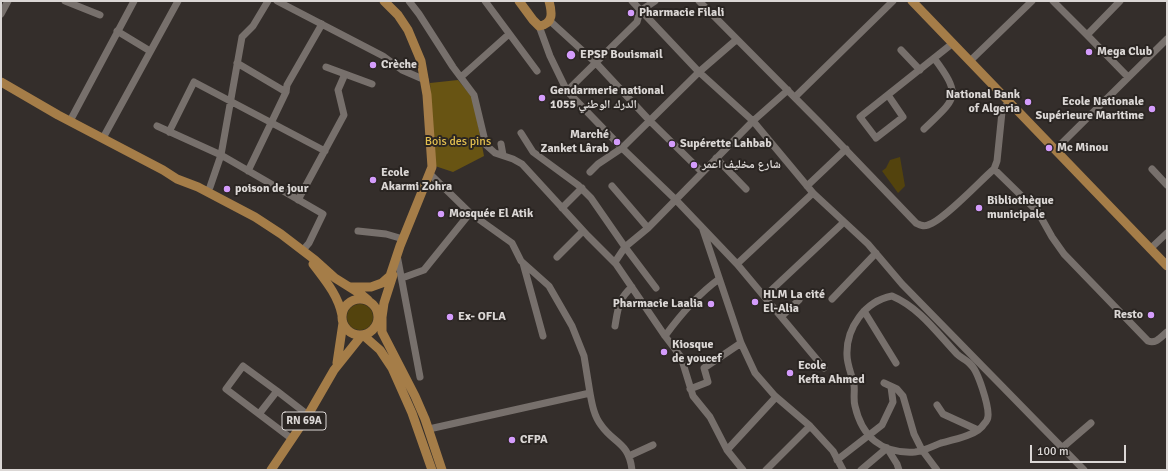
<!DOCTYPE html>
<html>
<head>
<meta charset="utf-8">
<style>
  body { margin:0 }
  #map { position:relative; width:1168px; height:471px; overflow:hidden; background:#342e2b; font-family:Signika,sans-serif }
  canvas { display:block }
  .frame { position:absolute; inset:0; border:2px solid #dbd7d5; pointer-events:none }
  .scale { position:absolute; left:1030px; top:445px; width:96px; height:18px; box-sizing:border-box; border:2px solid #dbd7d5; border-top:0; padding-left:5px; font-size:12px; line-height:14px; white-space:nowrap; color:#dbd7d5; -webkit-text-stroke:3px #2a2522; paint-order:stroke }
</style>
</head>
<body>
<div id="map">
<canvas width="1168" height="471"></canvas>
<div class="frame"></div>
<div class="scale">100 m</div>
</div>
<script>
const c = document.querySelector('canvas').getContext('2d');
c.lineJoin = 'round';
function paint(path, color) { c.fillStyle = color; c.fill(path, 'evenodd'); }
function stroke(path, color, width, dash) { c.strokeStyle = color; c.lineWidth = width; c.lineCap = dash ? 'butt' : 'round'; c.setLineDash(dash || []); c.stroke(path); }
function label(font, color, halo, rows, align = 'center') {
  c.font = font + ' Signika,"Noto Naskh Arabic",sans-serif'; c.lineWidth = 4; c.setLineDash([]); c.textBaseline = 'middle'; c.strokeStyle = halo; c.fillStyle = color; for (const [text, x, y, turn = 0] of rows) {
    c.save(); c.translate(x, y); c.rotate((+turn || 0) * Math.PI / 180); c.textAlign = isNaN(turn) ? turn : align; if (halo) c.strokeText(text, 0, 0); c.fillText(text, 0, 0); c.restore();
  }
}
paint(new Path2D(`
  M900,157L905,186L898,193L882,171L886,168L890,160Z
  M347 317a13 13 0 1 1 26 0a13 13 0 1 1-26 0Z`), '#53430d');
paint(new Path2D(`
  M458,80L473,98L484,156L453,172L435,166L430,83Z`), '#685413');
stroke(new Path2D(`
  M65,1L100,15
  M277,1L383,56L402,70L425,80
  M409,1L419,14L453,67L474,95L486,145L495,153L513,159L522,164L588,236L616,264L665,336L681,357L693,396L710,417L727,450L743,470
  M485,1L537,71
  M632,1L699,72L753,121L813,193L868,244L902,284L1084,470
  M699,1L821,124L916,223C920,225 923,227 928,225C943,221 980,181 994,169L997,161L1002,112L1009,101
  M1053,1L1087,35L1128,77
  M1,14L8,1
  M550,21L596,63L650,121L702,172
  M539,26L550,56L567,91L622,148L676,200L737,264L824,368
  M117,31L150,51
  M1087,35L1120,1
  M901,50L920,70
  M970,61L1032,1
  M237,63L286,92
  M326,67L372,84
  M461,77L509,34
  M567,91L637,22L640,11L655,1
  M888,95L903,117L876,138L860,117L953,43
  M795,97L893,1
  M70,121L134,1
  M157,126L221,155L323,214L309,243L303,250
  M924,129C956,98 963,97 934,58
  M169,132L194,82L325,151
  M521,133L533,152L578,185L591,198L625,247L656,288
  M103,138L178,1
  M501,144L503,155
  M1056,149L1167,39
  M716,158L746,189
  M994,169L1038,212L1052,237L1064,254L1148,341C1156,344 1161,337 1167,332
  M1152,169L1167,185
  M248,171L286,92L287,85L322,24
  M590,172L598,164L622,148L699,72L736,40
  M612,186L648,228
  M807,186L846,149
  M207,192L210,187L221,155L242,37L253,26L268,1
  M298,200L344,115L338,90L345,74
  M562,208L582,188
  M703,230L741,343L755,373L775,396L810,426L833,451L843,470
  M358,231L386,234L403,239
  M1150,249L1167,233
  M397,255L420,377
  M557,257L583,231
  M615,262L625,247L648,228L753,121L788,90
  M523,263L543,336
  M737,264L813,193
  M402,278L424,270L470,213
  M765,296L844,222
  M892,296C920,308 937,333 957,354C961,358 967,360 971,365C978,371 989,406 988,416C988,418 986,422 984,424C978,435 953,440 941,443C933,446 924,451 915,452C882,454 862,437 855,406C853,399 855,391 854,385C852,375 847,365 847,355C846,328 865,301 892,296Z
  M832,299L876,253
  M864,311L896,363
  M782,316L799,300
  M615,326C618,309 618,299 632,287
  M665,336C681,314 697,295 719,279
  M884,383L897,389L903,396L914,434L922,450L937,470
  M690,389L708,382L704,368L741,343
  M590,393C592,404 594,416 601,425C614,444 629,442 632,470
  M937,405L943,414L978,430
  M259,414L226,389L243,366L277,391
  M429,429L590,393L584,356L572,326L549,286L521,261L512,243L470,213L430,174
  M292,439L259,414L277,391L308,415
  M1063,447L1091,423
  M727,450L776,397
  M629,456L653,445
  M837,460L882,425L893,402L891,387
  M766,470L810,426
  M861,470L887,448L897,464L899,470`), '#77706c', 7);
stroke(new Path2D(`
  M519,1L533,20L539,26C554,24 552,12 549,1
  M912,1C997,89 1082,178 1167,266
  M1,82L58,115L163,170L177,179L198,187L255,217L281,234L315,260L335,278L362,295L368,300
  M313,264C325,280 338,295 342,315
  M393,275L384,303L382,317V332L415,396L425,419L442,470
  M351,287H371L382,283L390,276L400,246L432,167L427,95L421,61L408,30L398,15L384,1
  M342 317a18 18 0 1 1 36 0a18 18 0 1 1-36 0Z
  M363,335L380,350L392,368L412,413L432,470
  M337,363L343,323
  M271,470L308,415L334,370L362,335`), '#a57d48', 9);
for (const [x, y, r, color] of [
  [631,13,4,"#d49cfc"],
  [1089,52,4,"#d49cfc"],
  [571,55,5,"#d49cfc"],
  [373,65,4,"#d49cfc"],
  [542,98,4,"#d49cfc"],
  [1028,102,4,"#d49cfc"],
  [1152,109,4,"#d49cfc"],
  [617,142,4,"#d49cfc"],
  [672,144,4,"#d49cfc"],
  [1049,148,4,"#d49cfc"],
  [694,165,4,"#d49cfc"],
  [373,180,4,"#d49cfc"],
  [227,189,4,"#d49cfc"],
  [979,208,4,"#d49cfc"],
  [441,214,4,"#d49cfc"],
  [755,302,4,"#d49cfc"],
  [711,304,4,"#d49cfc"],
  [1151,315,4,"#d49cfc"],
  [450,317,4,"#d49cfc"],
  [664,352,4,"#d49cfc"],
  [790,373,4,"#d49cfc"],
  [512,440,4,"#d49cfc"]
]) { const dot = new Path2D(); dot.arc(x, y, r, 0, 2 * Math.PI); c.fillStyle = color; c.fill(dot); stroke(dot, '#2a2522', 1.5); }
for (const [x, y, w] of [
  [304,421,44]
]) { const box = new Path2D(); box.roundRect(x - w / 2, y - 9, w, 18, 3); c.fillStyle = '#2a2522'; c.fill(box); stroke(box, '#dbd7d5', 1); }
label('bold 11px', '#dbd7d5', null, [
  ["RN 69A",304,421]
]);
label('bold 12px', '#dbd7d5', '#2a2522', [
  ["Pharmacie Filali",639,13],
  ["Mega Club",1097,52],
  ["EPSP Bouismail",580,55],
  ["Crèche",381,65],
  ["Gendarmerie national",550,91],
  ["1055 الدرك الوطني",550,105],
  ["National Bank",1020,95,"right"],
  ["of Algeria",1020,109,"right"],
  ["Ecole Nationale",1144,102,"right"],
  ["Supérieure Maritime",1144,116,"right"],
  ["Marché",609,135,"right"],
  ["Zanket Lârab",609,149,"right"],
  ["Supérette Lahbab",680,144],
  ["Mc Minou",1057,148],
  ["شارع مخليف اعمر",702,165],
  ["Ecole",381,173],
  ["Akarmi Zohra",381,187],
  ["poison de jour",235,189],
  ["Bibliothèque",987,201],
  ["municipale",987,215],
  ["Mosquée El Atik",449,214],
  ["HLM La cité",763,295],
  ["El-Alia",763,309],
  ["Pharmacie Laalia",703,304,"right"],
  ["Resto",1143,315,"right"],
  ["Ex- OFLA",458,317],
  ["Kiosque",672,345],
  ["de youcef",672,359],
  ["Ecole",798,366],
  ["Kefta Ahmed",798,380],
  ["CFPA",520,440]
], 'left');
label('12px', '#e3bf4f', '#2a2522', [
  ["Bois des pins",458,142]
]);
</script>
</body>
</html>
